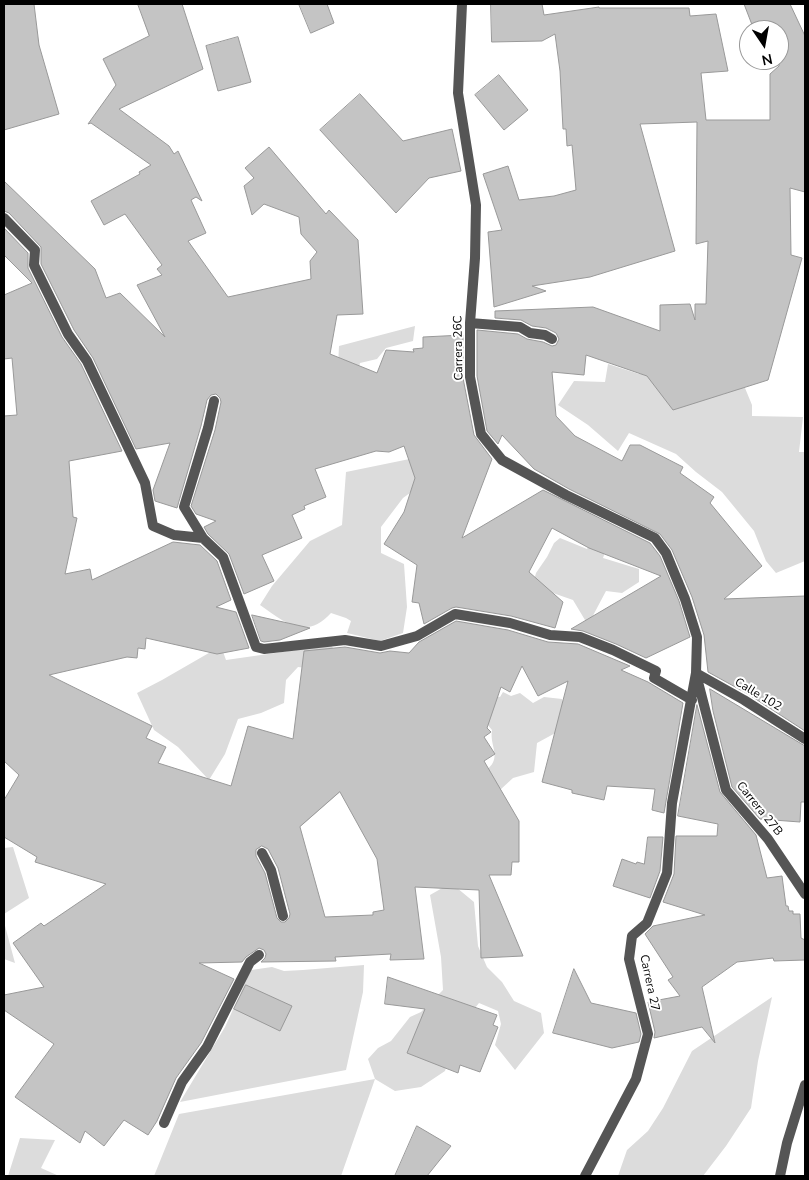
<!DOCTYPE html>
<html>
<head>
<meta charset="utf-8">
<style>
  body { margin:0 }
  #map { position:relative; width:809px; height:1180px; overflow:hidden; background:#fff; font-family:"Nunito Sans",sans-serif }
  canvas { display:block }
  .frame { position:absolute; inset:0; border:5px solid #000; pointer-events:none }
  .north { position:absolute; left:739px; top:20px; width:50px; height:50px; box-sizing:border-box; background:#fff; border:1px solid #999; border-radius:50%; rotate:168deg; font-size:14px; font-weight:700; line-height:20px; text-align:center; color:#000 }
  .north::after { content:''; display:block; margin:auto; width:18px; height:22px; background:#000; clip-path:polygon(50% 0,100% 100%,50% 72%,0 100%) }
</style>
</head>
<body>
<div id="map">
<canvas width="809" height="1180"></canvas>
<div class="frame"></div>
<div class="north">N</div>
</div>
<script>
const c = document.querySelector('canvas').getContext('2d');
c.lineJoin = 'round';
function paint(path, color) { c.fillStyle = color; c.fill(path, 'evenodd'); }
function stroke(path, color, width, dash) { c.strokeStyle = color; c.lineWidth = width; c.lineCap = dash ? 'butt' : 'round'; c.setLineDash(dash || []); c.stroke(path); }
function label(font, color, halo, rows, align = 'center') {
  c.font = font + ' "Nunito Sans",sans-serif'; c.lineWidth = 4; c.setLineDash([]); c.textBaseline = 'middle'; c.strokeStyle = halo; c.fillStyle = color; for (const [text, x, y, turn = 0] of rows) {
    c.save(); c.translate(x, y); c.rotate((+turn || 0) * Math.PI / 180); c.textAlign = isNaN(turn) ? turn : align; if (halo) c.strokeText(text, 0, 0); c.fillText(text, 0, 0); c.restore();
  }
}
paint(new Path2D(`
  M415,326L413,341L386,348L377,359L360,363L346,422L338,366L339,346Z
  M608,364L639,374L713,366L722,395L737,388H745L752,405V416L803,417L799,452H805V561L776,573L766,561L754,531L722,492L696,472L676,454L629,433L618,451L588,425L558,405L574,381L605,382Z
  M434,454L421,485L403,498L381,527V553L404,564L407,607L403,633L380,641L347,633L351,621L346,618L331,613C306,641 284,622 260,605L272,586L310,541L342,525L346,472Z
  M560,538L587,549L593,540H609L603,558L639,569V582L622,593L606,591L588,625L573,600L550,592L532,588L536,573L547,557L554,543Z
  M331,645L337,654L340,672L298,667L286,680L284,703L261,713L238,719L225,754L209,780L178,747L154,730L137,693L162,680L221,646L226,660Z
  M503,692L511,696L520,693L533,703L544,697L562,699L570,725L537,743L534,772L513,778L500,790L484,772C504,758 489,747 492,730L464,697L495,696L500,697Z
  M13,847L29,898L4,914V848Z
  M451,883L474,902L478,946L487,967L502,982L514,1001L541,1013L544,1033L515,1070L495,1045L501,1024L498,1011L479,1003L456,1032L445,1071L421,1087L395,1091L375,1079L341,1176H154L179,1114L375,1079L368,1059L378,1048L391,1041L410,1017L421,1012L443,990L441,957L430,895Z
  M4,922L15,963L4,959Z
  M364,965L363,992L346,1070L180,1102L225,1027L251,970L272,967L284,971L303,970Z
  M772,997L758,1061L751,1108L726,1146L703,1176H618L627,1150L648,1131L663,1108L692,1051Z
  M20,1138L55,1140L41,1168L59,1176H8Z`), '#dcdcdc');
const building = new Path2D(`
  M4,4H34L39,45L59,114L4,130Z
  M138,4H182L203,69L119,109L169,146L174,154L178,151L202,201L196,197L191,200L206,233L188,241L228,297L311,279L310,261L317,252L301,234L299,217L264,204L252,215L244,186L254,178L245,168L269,147L326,214L329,210L358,240L363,314L337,315L330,354L377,373L386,350L414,352L413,349L423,348V337L463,335V378L474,435L492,459L462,538L543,490L650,543L660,556L679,601L690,637L646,658L616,644L583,631L571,629L661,576L589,548L552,528L529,572L563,602L555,628L511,616L456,607L452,608L424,624L419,603L412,602L417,565L384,544L404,512L415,478L404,446L389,452L376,451L315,469L326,497L304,506L305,509L292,515L302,538L262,555L274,581L244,594L229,554L208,534L204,527L216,521L196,514L191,506L215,430L221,402L220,398L216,394L211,395L207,400L201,426L177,508L155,501L153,490L170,443L136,449L93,358L74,330L41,264V247L9,213L4,211V181L95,269L106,298L120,293L165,337L137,285L162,275L157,269L162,265L125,214L104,225L91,201L140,174L139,172L151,165L91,123L88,124L116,85L103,59L149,36Z
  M299,4H327L334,23L311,33Z
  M491,4H542L544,15L599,7V8H689L690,16L716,14L728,71L701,73L706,120H770V74L779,66V30H754L744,4H790L805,36V192L790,188L791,255L802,258L768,380L673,410L647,376L586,355L584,375L552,372L556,416L575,436L622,461L630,445H640L683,467L680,473L714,497L710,503L762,566L724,599L805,596V731L748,694L708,672L704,635L692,597L672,550L660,534L569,489L534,469L502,435L498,444L487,431L477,376V330L518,334L527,339L543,342L552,346L556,345L559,339L556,333L546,328L532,326L521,320L495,318V311L593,307L660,331V305L690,304L695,320V304H706L708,241L696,244L697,122L640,124L675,251L590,277L532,286L546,291L494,307L488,232L502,230L483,174L508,166L519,200L554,196L576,190L572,145L567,146L566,129H563L560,71L555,34L542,41L492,42Z
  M238,37L251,82L218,91L206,46Z
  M499,75L528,110L504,130L475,95Z
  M360,94L403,141L452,129L461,171L429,178L396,213L320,130Z
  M4,228L28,253V268L62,337L81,364L122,451L69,461L73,517L77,518L65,574L90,569L92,580L173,542L200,545L217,561L231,600L216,607L236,612L249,648L217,654L146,638L145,649L138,648L137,658L127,657L49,675L152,726L146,738L166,747L158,763L231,786L248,726L293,739L304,651L345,647L380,653L390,651L409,653L419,642L456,621L508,630L548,642L578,644L630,666L621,670L648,682L683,703L664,813L652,810L655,789L607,786L604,800L572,793V790L542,782L568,681L538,696L522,666L510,692L501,687L487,728L491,732L484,737L495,754L484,761L519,821V862H512L511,875H489L523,956L481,958L479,890L415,887L424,959L390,960L391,954L335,957L336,961L261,962L265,958L266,954L264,950L259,948L246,957L242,962L199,963L234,979L201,1043L176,1078L157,1121L148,1135L124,1120L104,1146L85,1131L80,1143L15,1097L54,1044L4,1010V995L44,987L13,943L41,923L44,926L106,884L35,862L37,857L4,837V800L19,775L4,761V416L17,415L12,358L4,359V295L32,283L4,255ZM340,792L377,859L384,910L373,912V915L325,917L300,827ZM262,846L268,849L278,868L290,914L289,918L285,922H281L277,918L265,873L256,856V850Z
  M252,615L310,628L280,640L264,642L261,641Z
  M710,689L805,746V802H801L800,822L760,819L732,787L713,711Z
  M697,705L720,792L756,835L767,878L782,876L786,906H788L789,911H793V914H800L801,938L805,940V960L774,961L773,958L737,962L702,987L715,1043L702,1027L654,1038L655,1032L648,1002L680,996L668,980L673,977L645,934L653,926L705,915L663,902L674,874L676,836H717L718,824L678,816Z
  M648,837H663L660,871L650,898L613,886L622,859L636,864L637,862L644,864Z
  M574,969L591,1003L636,1013L641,1034L639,1042L612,1048L553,1033Z
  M388,977L497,1015L493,1025L498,1027L480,1072L460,1065L458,1073L407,1053L425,1009L385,1004Z
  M246,985L292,1006L280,1031L234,1009Z
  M417,1126L451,1146L427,1176H395Z`);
paint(building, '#c4c4c4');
stroke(building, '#999', 1);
stroke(new Path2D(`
  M462,4L458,93L476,205L475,258L470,323V377L481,434L502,460L566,495L655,538L666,553L685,599L697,637L696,673L672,803L667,873L647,923L632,936L629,959L648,1034L636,1079L585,1176
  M4,218L35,250L34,265L68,334L87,361L145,483L153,526L174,535L203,538
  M470,323L520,327L530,333L545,335L552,339
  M214,401L208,428L184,507L203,538L223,557L256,647L264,649L345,640L381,646L417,636L455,614L510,623L550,635L580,637L613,650L656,671L654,678L692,700
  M696,673L744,700L805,739
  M697,678L726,790L768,839L805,894
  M262,853L271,870L283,916
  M164,1123L182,1082L207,1047L250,962L259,955
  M780,1176L787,1143L805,1085`), '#555', 10);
label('12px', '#000', '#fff', [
  ["Carrera 26C",459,348,-91],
  ["Calle 102",758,695,31],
  ["Carrera 27B",759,809,51],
  ["Carrera 27",649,983,78]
]);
</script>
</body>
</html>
